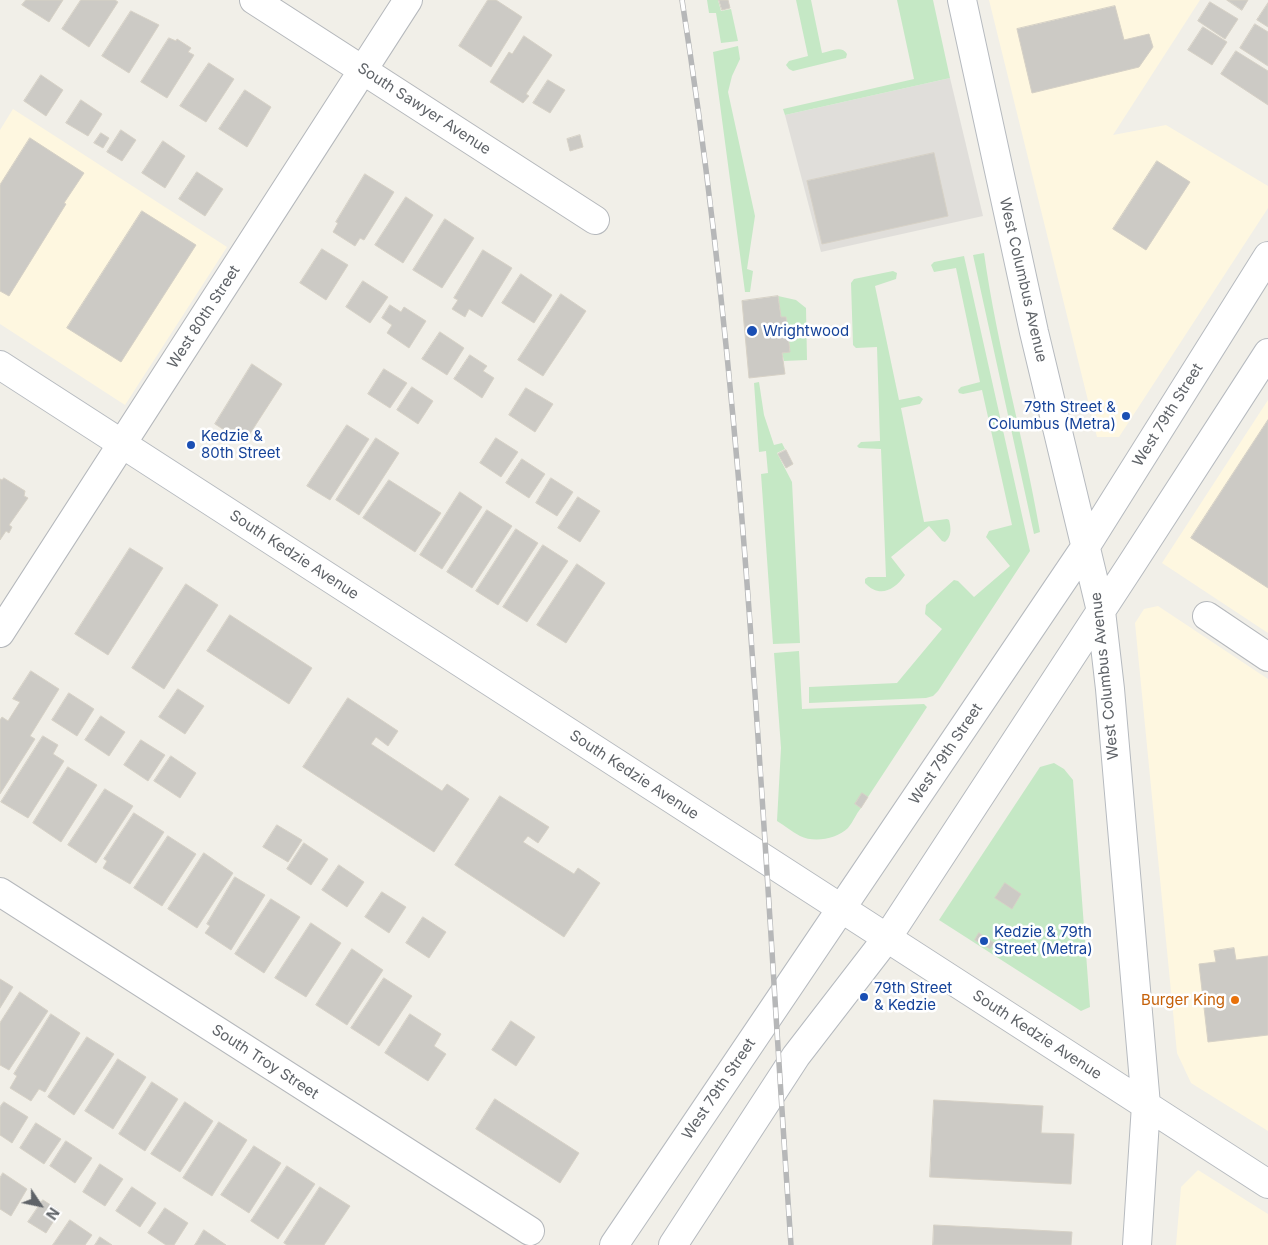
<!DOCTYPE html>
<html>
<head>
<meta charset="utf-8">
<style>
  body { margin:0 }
  #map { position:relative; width:1268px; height:1245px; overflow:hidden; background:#f1efe8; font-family:Inter,sans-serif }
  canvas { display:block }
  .north { position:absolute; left:15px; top:1180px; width:50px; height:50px; -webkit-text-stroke:4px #fff; paint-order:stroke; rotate:124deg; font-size:14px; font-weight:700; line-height:20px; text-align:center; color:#5f6368 }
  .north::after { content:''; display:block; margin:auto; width:18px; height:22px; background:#5f6368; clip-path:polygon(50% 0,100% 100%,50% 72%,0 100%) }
</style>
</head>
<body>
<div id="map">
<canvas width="1268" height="1245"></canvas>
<div class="north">N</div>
</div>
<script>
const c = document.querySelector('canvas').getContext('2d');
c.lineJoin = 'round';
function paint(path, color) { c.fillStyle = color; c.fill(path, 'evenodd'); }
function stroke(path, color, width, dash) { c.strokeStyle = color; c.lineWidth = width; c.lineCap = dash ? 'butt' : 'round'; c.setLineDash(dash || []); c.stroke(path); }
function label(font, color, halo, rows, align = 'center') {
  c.font = font + ' Inter,sans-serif'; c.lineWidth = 5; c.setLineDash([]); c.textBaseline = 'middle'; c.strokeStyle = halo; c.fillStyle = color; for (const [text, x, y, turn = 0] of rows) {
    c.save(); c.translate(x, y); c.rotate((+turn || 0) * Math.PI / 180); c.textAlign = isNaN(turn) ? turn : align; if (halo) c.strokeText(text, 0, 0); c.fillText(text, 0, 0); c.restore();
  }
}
paint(new Path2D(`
  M989,0H1200L1113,135L1166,125L1268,186V208L1119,437H1097Z
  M13,109L227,247L125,405L0,324V130Z
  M1268,400V633L1162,563Z
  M1158,606L1268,679V1131L1191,1083L1177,1053L1135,623L1144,609Z
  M1198,1170L1268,1214V1245H1176L1181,1187Z`), '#fef7e0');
paint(new Path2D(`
  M950,78L983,216L821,252L785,115Z`), '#e0deda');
paint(new Path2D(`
  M707,0H718L721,11L731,9L738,41L721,43L716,13H709Z
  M796,0H811L822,53C831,51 842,45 847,54L846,58L793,71L789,69L786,65L789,61L808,56Z
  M897,0H933L950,78L785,115L783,109L914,79Z
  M738,46L740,59L732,76L728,92L755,216L747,269L753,271L750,292H745L713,52Z
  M984,253C997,347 1024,438 1040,532L1034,534L973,255Z
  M964,256L1030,551L938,691L933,696L926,698L809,703V687L897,683L942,629L925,614L926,605L954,580L958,581L974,597L1010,566L986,537L989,531L1012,525L982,390L963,394L959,393L958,390L961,387L980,382L956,268L934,272L931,265L934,262Z
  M893,271L897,273L896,279L875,286L899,400L919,396L923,399L920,404L901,408L924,522L947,519L949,520C951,528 952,536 945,542L942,541L929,526L891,557L905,575C894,591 879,598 865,583V579L868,577H886L881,449L859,448L857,446L861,442L880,441L877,347L856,348L853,345L851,283L854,279Z
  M778,296L796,300L806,308L807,360L784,361L782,353L790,351L786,317H781Z
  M759,382L764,415L774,445L782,443L785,449L777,453L792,482L800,643L773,644L761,474L768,473L766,451L759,452L754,383Z
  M799,651L802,709L924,704L927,707L868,797L862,794L855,804L861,808C856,814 853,822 848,828C837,839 814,843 800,836C792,832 784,825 777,821L781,748L774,653Z
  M1054,763L1064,769L1073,780L1090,1007L1081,1011L939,920L1040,767Z`), '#c5e8c5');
const building = new Path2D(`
  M26,0H63L49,22L22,5Z
  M81,0H115L118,2L89,47L62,29Z
  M488,0H496L522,17L491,67L459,46Z
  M719,0H728L730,8L722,10Z
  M1227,0H1248L1242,10Z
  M1210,2L1238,19L1225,39L1198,21Z
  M1268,3V27L1257,20Z
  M1115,6L1124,40L1149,34L1153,47L1139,67L1032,93L1017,29Z
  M131,11L159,25L129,73L102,56Z
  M1255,24L1268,32V66L1240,48Z
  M1203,27L1227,42L1212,65L1188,50Z
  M524,36L552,55L526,94L529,96L523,103L490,82L509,52L512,54Z
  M169,38L176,41L177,39L191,48L188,52L194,55L167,98L141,82Z
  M1236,51L1268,71V105L1221,74Z
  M209,63L234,79L206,122L180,106Z
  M41,75L63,90L46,116L24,101Z
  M548,80L565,90L550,113L533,103Z
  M245,90L271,107L247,147L219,129Z
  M81,100L102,114L88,136L66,123Z
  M121,130L136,140L122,161L107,152Z
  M101,133L109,138L103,148L94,143Z
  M580,135L583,147L570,151L567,139Z
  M30,138L84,173L64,203L66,204L9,296L0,291V185Z
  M163,141L185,156L165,188L142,173Z
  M934,153L948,216L822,244L807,181Z
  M1157,161L1190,182L1146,250L1113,229Z
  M197,172L223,189L205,216L179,199Z
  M365,174L394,192L364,240L360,238L355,246L333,232L338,223L336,222Z
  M406,197L433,215L403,263L375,245Z
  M142,211L196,245L121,362L67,328Z
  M445,219L474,238L442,288L413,270Z
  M322,249L348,265L326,300L300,283Z
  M483,250L512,268L482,317L469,309L465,317L452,309L458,300L454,298Z
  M521,274L552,295L534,323L502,303Z
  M363,281L388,297L370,323L346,307Z
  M561,294L586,311L543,376L518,360Z
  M778,296L781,317H786L790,352L782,353L785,374L749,378L742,301Z
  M390,305L401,312L404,307L426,321L409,348L387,333L392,325L382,318Z
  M440,332L464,348L447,375L422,359Z
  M470,355L487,366L483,371L494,378L482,398L454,379Z
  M252,364L282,384L244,443L215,424Z
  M384,369L407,383L390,408L368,394Z
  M412,387L433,401L418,424L397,410Z
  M526,388L553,404L535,432L509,415Z
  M1268,420V588L1191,538Z
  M347,425L369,439L330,500L307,486Z
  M376,438L399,453L359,515L336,500Z
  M496,438L518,452L501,477L480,463Z
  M786,450L793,464L786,468L778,454Z
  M522,459L545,474L529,498L506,483Z
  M4,478L25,491L24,496L28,498L9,525L12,527L9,533L6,531L0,540V479L2,480Z
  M551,478L573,492L557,516L536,503Z
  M389,480L441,513L415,552L363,518Z
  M460,492L482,507L442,569L420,555Z
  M578,497L600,511L580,542L558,528Z
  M487,510L512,526L472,588L447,572Z
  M516,529L538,543L498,605L476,591Z
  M543,545L568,561L527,622L503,607Z
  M130,548L163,568L108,655L75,634Z
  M577,564L605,583L566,643L537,625Z
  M186,584L218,605L164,689L132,668Z
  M230,615L312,668L289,704L207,651Z
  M31,671L59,689L30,736L35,739L0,794V720L2,717L8,721L20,702L13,699Z
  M178,689L204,706L185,734L159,717Z
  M69,693L94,709L77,736L52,720Z
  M348,698L398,731L388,746L376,737L371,744L442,791L447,784L469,799L434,852L303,767Z
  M101,716L125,732L109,756L85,740Z
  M43,736L58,745L53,754L64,761L28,818L1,802Z
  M141,740L165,755L148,781L124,765Z
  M171,756L196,773L180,798L154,781Z
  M68,767L97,785L61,842L33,823Z
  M105,789L133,806L96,863L68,845Z
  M862,793L868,797L861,808L855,804Z
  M500,796L549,827L538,843L528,836L523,842L574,874L578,868L600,883L564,937L455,865Z
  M134,813L164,832L130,884L103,868L107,861L104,859Z
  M277,825L302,840L288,862L263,847Z
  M168,836L196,854L162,906L134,888Z
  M304,843L328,859L311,885L287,869Z
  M204,853L233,873L197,928L168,909Z
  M339,865L364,882L347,907L322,890Z
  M235,877L265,895L231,950L205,933L210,926L207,924Z
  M1005,883L1021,894L1012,909L995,898Z
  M382,892L406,907L389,933L365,917Z
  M271,899L300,917L264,973L235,954Z
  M423,917L446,932L429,958L406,943Z
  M311,923L341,943L306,997L275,978Z
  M979,933L994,943L990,949L975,940Z
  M1234,948L1236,960L1268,956V1035L1208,1042L1199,964L1216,962L1214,951Z
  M352,949L383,970L347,1025L316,1005Z
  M384,978L412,996L379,1046L351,1028Z
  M0,979L13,987L0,1008Z
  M20,992L48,1011L9,1070L0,1065V1023Z
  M51,1014L80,1033L45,1092L39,1089L31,1101L10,1088L17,1076L14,1074Z
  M410,1014L441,1034L434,1046L446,1054L428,1081L385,1053Z
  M511,1021L535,1037L516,1066L492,1050Z
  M87,1037L114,1054L74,1115L48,1097Z
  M118,1059L146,1077L113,1129L85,1111Z
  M152,1082L178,1099L145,1151L119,1134Z
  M495,1099L579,1153L560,1183L476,1129Z
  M934,1100L1043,1106L1041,1133L1074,1134L1071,1184L930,1177Z
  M4,1102L28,1117L12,1143L0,1135V1107Z
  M185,1102L213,1121L180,1172L151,1154Z
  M219,1122L247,1140L212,1196L183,1178Z
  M36,1123L61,1139L44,1164L20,1148Z
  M66,1141L92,1158L75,1183L50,1166Z
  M254,1146L281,1163L249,1213L221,1195Z
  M100,1164L123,1179L105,1206L83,1192Z
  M287,1166L315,1184L278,1239L251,1221Z
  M3,1173L27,1189L11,1216L0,1209V1178Z
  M132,1187L156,1203L140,1227L116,1211Z
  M320,1187L350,1206L324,1245H287L284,1243Z
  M43,1200L60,1211L46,1233L28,1222Z
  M165,1208L188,1223L174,1245H166L148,1233Z
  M70,1220L92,1235L85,1245H53Z
  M934,1225L1072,1232L1071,1245H933Z
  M204,1230L226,1245H195Z
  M100,1237L112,1245H95Z`);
paint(building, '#cccac5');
stroke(building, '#d6d1c6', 1);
const minor = new Path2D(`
  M254,0L595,220
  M1207,616L1268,657
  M0,633L408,0
  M0,892L530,1231`);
const secondary = new Path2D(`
  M962,0L1034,332L1101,611L1110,689L1146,1105L1137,1245
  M0,365L1268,1184
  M614,1245L1086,546L1268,256
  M673,1245L796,1056L887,938L1131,565L1268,353`);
stroke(minor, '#b5b8bc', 30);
stroke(secondary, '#b6babf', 30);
stroke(minor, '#fff', 28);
stroke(secondary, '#fff', 28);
const rail = new Path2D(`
  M682,0C747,412 762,830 791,1245`);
stroke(rail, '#b6b7b8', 5.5);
stroke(rail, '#fff', 4, [11]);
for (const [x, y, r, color] of [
  [752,331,6,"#1a4fb4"],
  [1126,416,5,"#1a4fb4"],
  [191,445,5,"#1a4fb4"],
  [984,941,5,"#1a4fb4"],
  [864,997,5,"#1a4fb4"],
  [1235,1000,5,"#e8710a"]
]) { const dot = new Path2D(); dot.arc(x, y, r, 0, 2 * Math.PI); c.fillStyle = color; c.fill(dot); stroke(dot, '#fff', 2); }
label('15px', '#5f6368', '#fff', [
  ["South Sawyer Avenue",424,109,33],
  ["West Columbus Avenue",1023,280,77],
  ["West 80th Street",204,317,-57],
  ["West 79th Street",1168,415,-58],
  ["South Kedzie Avenue",294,555,33],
  ["West Columbus Avenue",1105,676,-96],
  ["West 79th Street",946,754,-56],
  ["South Kedzie Avenue",634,775,33],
  ["South Kedzie Avenue",1037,1035,33],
  ["South Troy Street",265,1062,33],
  ["West 79th Street",719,1089,-56]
]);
label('15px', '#164399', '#fff', [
  ["Wrightwood",763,331],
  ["79th Street &",1116,407,"right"],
  ["Columbus (Metra)",1116,424,"right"],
  ["Kedzie &",201,436],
  ["80th Street",201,453],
  ["Kedzie & 79th",994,932],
  ["Street (Metra)",994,949],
  ["79th Street",874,988],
  ["& Kedzie",874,1005]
], 'left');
label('15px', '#c56008', '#fff', [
  ["Burger King",1225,1000]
], 'right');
</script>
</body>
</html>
